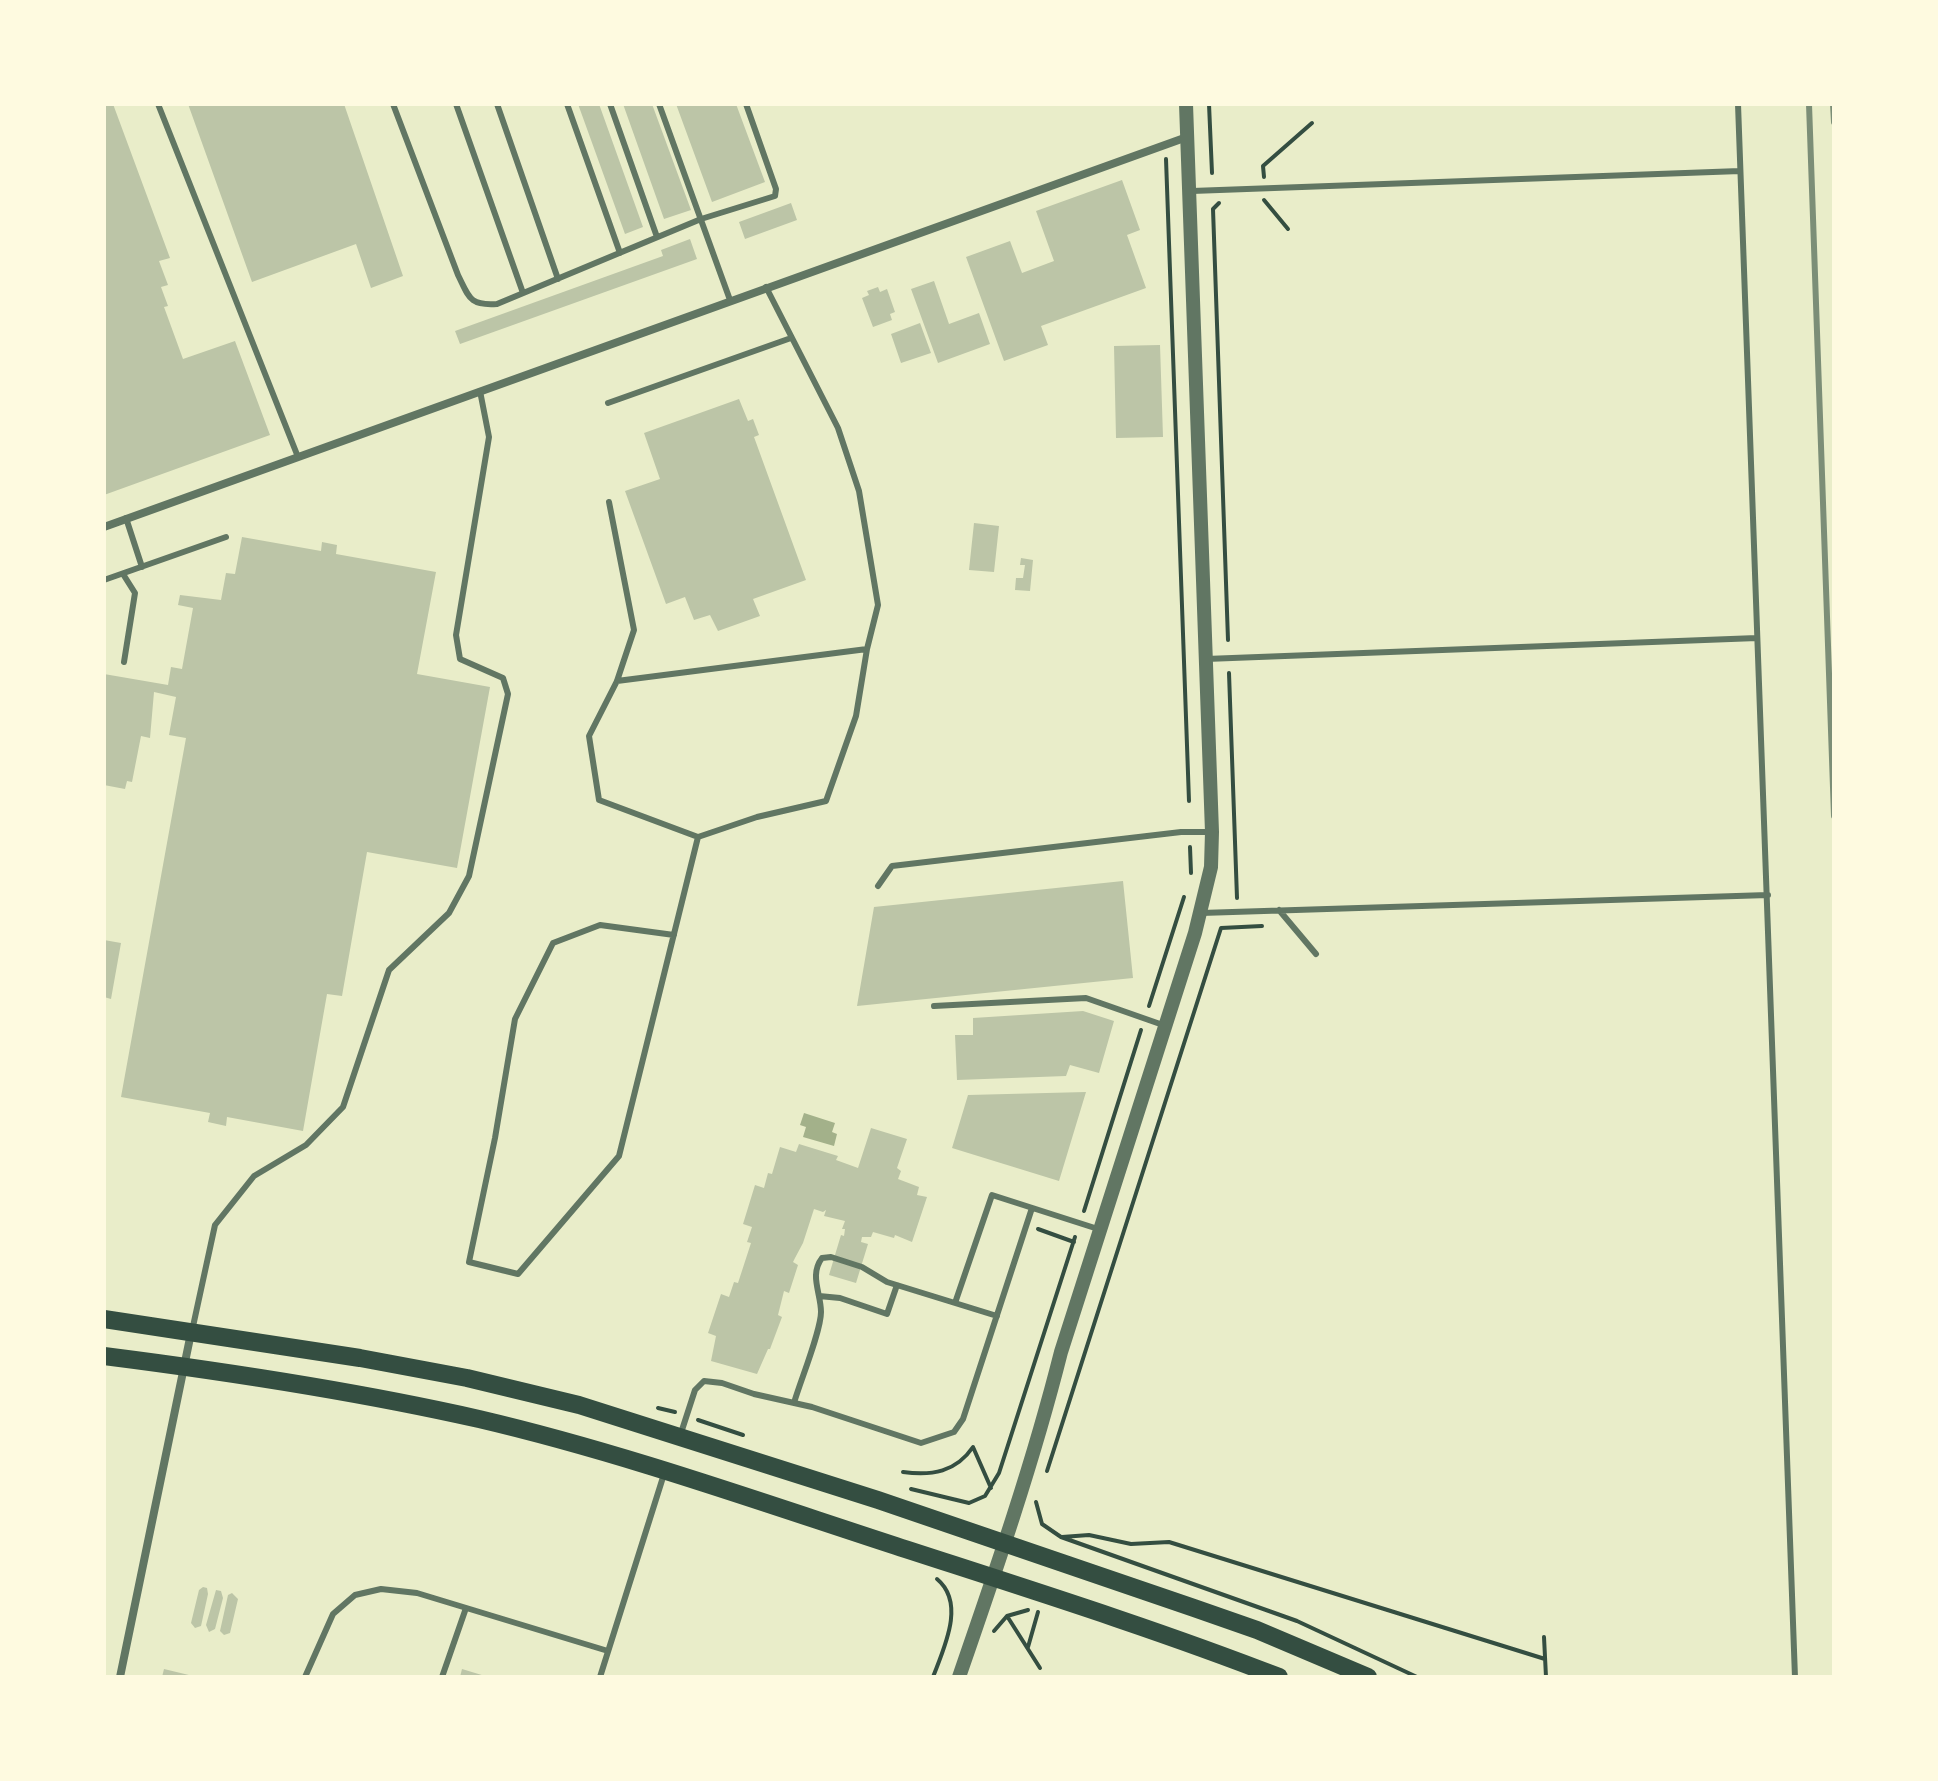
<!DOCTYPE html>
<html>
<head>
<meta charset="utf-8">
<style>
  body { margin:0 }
  #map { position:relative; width:1938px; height:1781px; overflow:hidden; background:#e9edc9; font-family:Rubik,sans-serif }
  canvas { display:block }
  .frame { position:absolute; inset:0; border:106px solid #fefae0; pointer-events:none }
</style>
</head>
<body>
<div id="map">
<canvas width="1938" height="1781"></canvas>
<div class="frame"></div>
</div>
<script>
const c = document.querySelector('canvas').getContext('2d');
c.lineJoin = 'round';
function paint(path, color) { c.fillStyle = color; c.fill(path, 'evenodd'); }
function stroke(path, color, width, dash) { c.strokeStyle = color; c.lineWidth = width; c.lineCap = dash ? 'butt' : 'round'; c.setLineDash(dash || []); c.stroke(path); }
paint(new Path2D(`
  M804,1113L835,1123L832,1132L837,1134L834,1146L803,1137L806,1127L800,1125Z`), '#a3b18a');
paint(new Path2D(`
  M104,104H113L170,258L159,261L168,285L161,287L168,306L164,307L183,359L235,341L270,435L104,495Z
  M188,104H344L403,276L371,288L356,244L252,282Z
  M578,104H599L643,227L625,234Z
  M623,104H652L691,210L664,219Z
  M676,104H736L765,182L712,202Z
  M1122,180L1140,230L1127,235L1146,288L1041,326L1048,345L1004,361L966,257L1010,241L1022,273L1054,261L1036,211Z
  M791,203L797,220L745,239L739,222Z
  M690,239L697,259L460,344L455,331L663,256L661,250Z
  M934,281L949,324L979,313L990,344L938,363L911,289Z
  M878,287L880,292L887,289L895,312L890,314L892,320L873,327L862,298L869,295L867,291Z
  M920,323L931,353L901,363L891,334Z
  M1160,345L1163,437L1116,438L1114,346Z
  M739,399L748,421L753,419L759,435L754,437L806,580L753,599L760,616L718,631L710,615L694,620L685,597L666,604L625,491L660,479L644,433Z
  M974,523L999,526L994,572L969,570Z
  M242,537L321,551L322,542L337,545L336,554L436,572L417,674L490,687L457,868L367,852L342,996L327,994L303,1131L227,1117L226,1126L208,1122L210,1113L121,1097L186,738L169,735L176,697L154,692L150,738L141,736L132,782L127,781L125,789L104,785V674L168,685L171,667L182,669L193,608L178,605L180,595L221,600L226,573L235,574Z
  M1021,558L1033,560L1030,591L1015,590L1016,578H1023L1025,565H1020Z
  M1123,881L1133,978L857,1006L874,907Z
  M104,940L121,943L111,999L104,997Z
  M1083,1011L1114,1021L1099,1073L1070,1065L1066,1076L957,1080L955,1035H973V1018Z
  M1086,1092L1059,1181L952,1148L968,1095Z
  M871,1128L907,1139L897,1168L901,1171L898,1179L919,1187L917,1195L927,1197L912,1242L895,1235L894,1238L873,1232L871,1237H862L861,1242L868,1244L856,1283L829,1275L841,1235L844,1236L845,1229H842L845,1221L824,1216L826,1210L823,1212L814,1209L803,1243L795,1258L793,1262L798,1265L789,1293L784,1291L778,1315L782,1317L770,1349H768L757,1374L711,1361L716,1336L708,1333L721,1294L729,1297L734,1282L738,1283L751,1243L747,1242L752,1227L743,1224L755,1185L764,1188L768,1173L772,1174L780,1147L796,1152L799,1144L838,1156L836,1160L858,1168Z
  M203,1587L207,1588L208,1594L201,1626L195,1628L191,1623L199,1590Z
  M216,1590L221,1591L223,1598L215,1629L209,1632L206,1625Z
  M232,1593L238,1599L230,1633L224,1635L220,1631L228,1595Z
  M164,1669L193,1676V1677H162Z
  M462,1669L485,1676V1677H460Z`), '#bcc5a7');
stroke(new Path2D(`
  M1209,104L1212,173
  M1166,159L1189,801
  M1264,177L1263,166L1312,123
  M1264,200L1288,229
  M1219,203L1213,209L1228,640
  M1229,673L1237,898
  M1190,847L1191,873
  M1149,1006L1184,897
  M1084,1211L1141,1030
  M1038,1229L1074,1242
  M658,1408L675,1412
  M698,1420L743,1435
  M1047,1471L1221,928L1262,926
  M903,1472C932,1476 956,1472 973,1447L991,1488
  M911,1489L969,1503L985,1496L999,1473L1075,1237
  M1036,1502L1042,1524L1061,1537L1297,1621L1417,1677
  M1062,1537L1089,1535L1131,1544L1169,1542L1545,1659
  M1007,1616L1040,1668
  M994,1631L1007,1616L1028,1610
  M1544,1637L1546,1677
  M1028,1647L1038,1612
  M933,1677C944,1648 966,1603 937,1579`), '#344e41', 4);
stroke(new Path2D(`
  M158,104L298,457
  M393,104L458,275C469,297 469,306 497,304L701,219L775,196L776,189L746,104
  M456,104L523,293
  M497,104L558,279
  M567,104L620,253
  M610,104L657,237
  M659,104L730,300
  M1738,104L1795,1677
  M1192,191L1740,171
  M608,403L791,338
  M609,502L634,630L617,681L589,736L599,800L698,837
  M126,518L142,567
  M123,574L135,593L124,662
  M104,580L226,537
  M1206,659L1757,638
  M617,681L867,649L878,605L859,491L838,428L766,287
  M878,886L892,866L1181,832H1212
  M1279,910L1316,954
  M1201,913L1768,895
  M674,935L600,925L553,943L515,1019L495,1138L469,1262L518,1274L619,1156L698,837L757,817L826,801L856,716L867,649
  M934,1006L1086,998L1163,1025
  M819,1296L840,1298L887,1314L897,1285
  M955,1303L997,1316
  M192,1331L215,1225L254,1176L306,1145L343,1107L389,970L449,913L469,876L508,694L503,678L460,659L456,635L489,437L480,391
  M794,1403C800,1382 821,1331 821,1312C821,1293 809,1275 822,1258L831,1257L862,1267L887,1282L955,1303L992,1195L1098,1229
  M681,1433L695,1390L704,1381L722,1383L754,1394L812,1407L921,1443L954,1432L963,1419L1032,1208
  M305,1677L333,1614L355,1595L381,1589L417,1593L608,1651
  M442,1677L466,1608
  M600,1677L664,1474`), '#617663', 6);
stroke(new Path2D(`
  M104,527L1187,137
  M120,1677L191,1333`), '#617663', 8);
stroke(new Path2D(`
  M959,1677C996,1570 1033,1463 1061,1352L1195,933L1211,867L1212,832L1186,104`), '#617663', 14);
stroke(new Path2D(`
  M104,1319L360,1358L467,1378L579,1405L878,1500L1194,1608L1257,1630L1368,1677
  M104,1356C230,1372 355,1391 479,1419C620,1452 758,1501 896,1546C1025,1588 1153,1628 1279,1677`), '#344e41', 18);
stroke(new Path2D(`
  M1809,104L1834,816
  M1833,104L1834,122`), '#7c8e77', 6);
</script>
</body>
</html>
